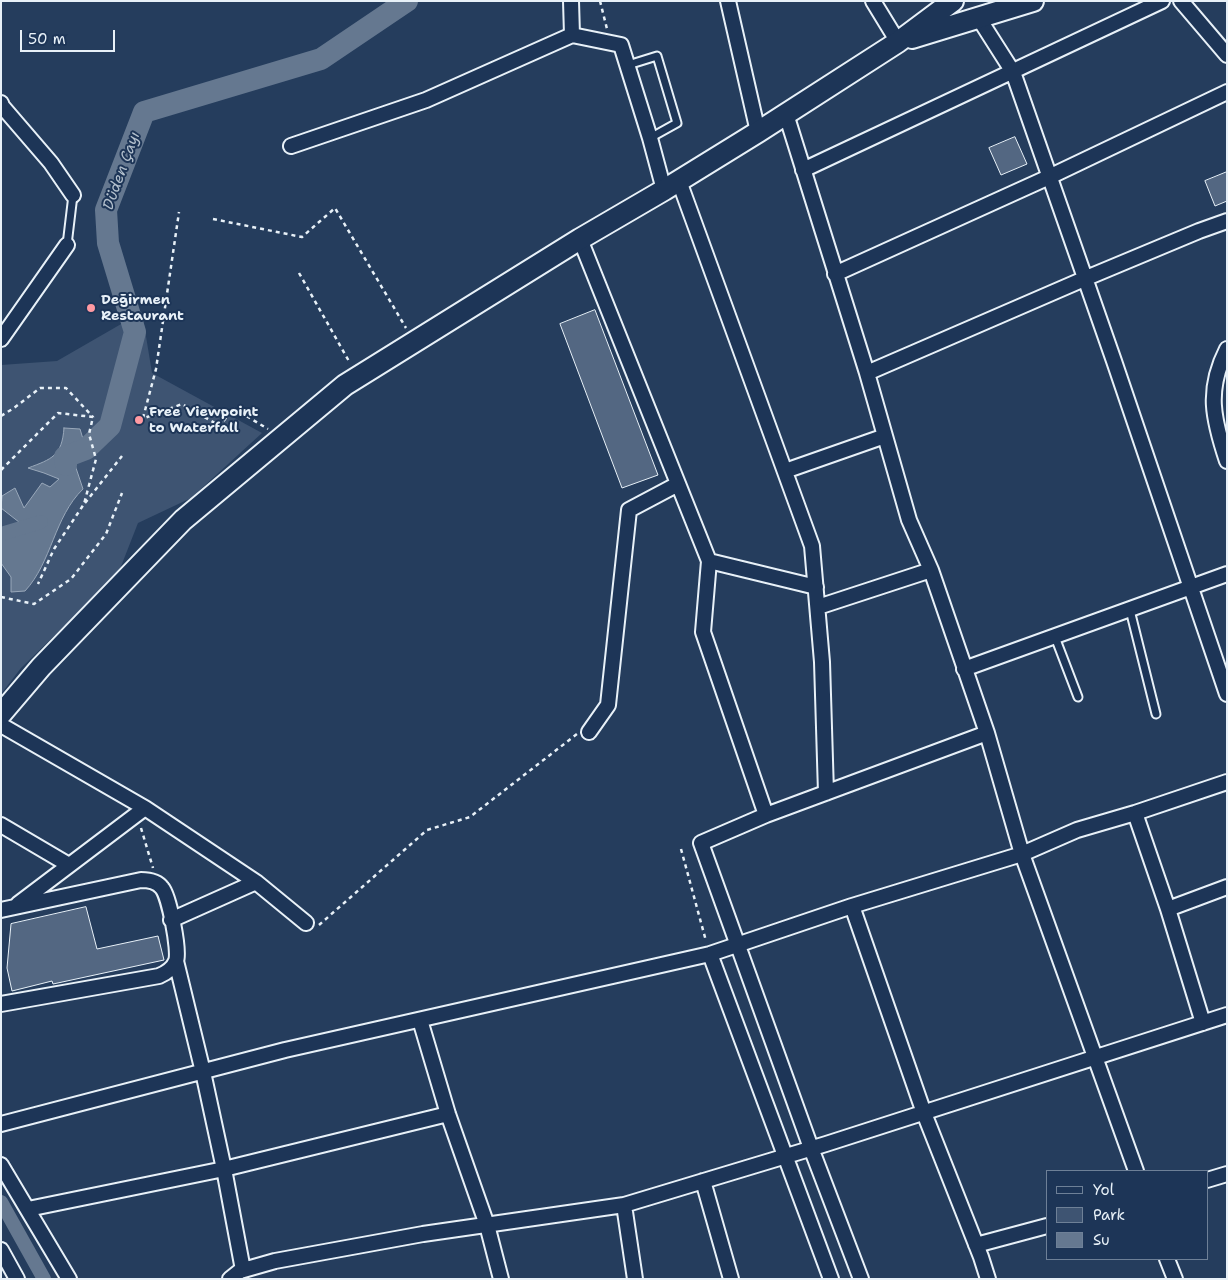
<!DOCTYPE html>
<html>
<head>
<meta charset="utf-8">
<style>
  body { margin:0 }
  #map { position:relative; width:1228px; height:1280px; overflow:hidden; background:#253d5d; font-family:"Shantell Sans",sans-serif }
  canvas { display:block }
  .frame { position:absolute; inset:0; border:2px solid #e8f1f8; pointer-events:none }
  .legend { position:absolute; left:1046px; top:1170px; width:162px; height:90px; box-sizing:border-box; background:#1d3557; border:1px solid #6e8097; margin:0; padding:6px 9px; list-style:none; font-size:15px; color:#e8f1f8 }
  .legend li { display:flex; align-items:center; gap:10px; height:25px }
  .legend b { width:25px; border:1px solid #6e8097 }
  .scale { position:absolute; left:20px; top:30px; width:95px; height:22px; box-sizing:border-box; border:2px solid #e8f1f8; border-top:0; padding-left:6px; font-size:15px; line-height:18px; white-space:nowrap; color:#e8f1f8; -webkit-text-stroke:4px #1d3557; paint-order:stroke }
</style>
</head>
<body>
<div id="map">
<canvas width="1228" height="1280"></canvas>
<div class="frame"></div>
<ul class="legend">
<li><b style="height:6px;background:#1d3557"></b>Yol</li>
<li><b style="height:14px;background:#3e5472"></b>Park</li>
<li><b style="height:14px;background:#657890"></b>Su</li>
</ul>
<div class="scale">50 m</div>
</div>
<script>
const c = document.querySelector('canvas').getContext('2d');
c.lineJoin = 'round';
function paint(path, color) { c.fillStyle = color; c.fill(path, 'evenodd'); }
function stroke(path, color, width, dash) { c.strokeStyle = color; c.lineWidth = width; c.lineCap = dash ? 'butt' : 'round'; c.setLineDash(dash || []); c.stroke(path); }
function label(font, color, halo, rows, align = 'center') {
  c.font = font + ' "Shantell Sans",sans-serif'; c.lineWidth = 4; c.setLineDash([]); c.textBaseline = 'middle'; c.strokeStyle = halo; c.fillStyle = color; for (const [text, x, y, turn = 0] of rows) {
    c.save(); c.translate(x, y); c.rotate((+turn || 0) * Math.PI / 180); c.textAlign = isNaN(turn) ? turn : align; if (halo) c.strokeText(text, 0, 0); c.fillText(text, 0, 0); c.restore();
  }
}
paint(new Path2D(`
  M142,312L152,373L262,433L191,498L138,523L118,574L21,668L1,694V365L57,361Z`), '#3e5472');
const water = new Path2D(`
  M64,428L80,429L86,449L74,462L83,489C54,517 52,562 25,591L11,592V577L1,563V538C10,538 19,535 24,526L1,508L2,496L15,488L24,508L42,483L50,487L59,479L44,473L28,468C52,459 62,456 64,428Z`);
paint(water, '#657890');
stroke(water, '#99a8ba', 1);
stroke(new Path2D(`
  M1,534L41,522
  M1,1202L44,1279`), '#657890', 14);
stroke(new Path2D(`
  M66,465L65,457L86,449L110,426L135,332L108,243L106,210L144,112L321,59L407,1`), '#657890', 22);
const building = new Path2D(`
  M1015,137L1027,164L1001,175L989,148Z
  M1227,172V201L1215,206L1205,181Z
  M595,310L658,475L622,488L560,324Z
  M86,907L97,949L158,936L164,960L53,984L52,981L12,991L7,968L11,924Z`);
paint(building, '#536782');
stroke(building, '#e8f1f8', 1);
const lane = new Path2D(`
  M628,65L657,56L677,123L650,138
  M67,245L73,195
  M1130,610L1156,714
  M1055,637L1078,697`);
const street = new Path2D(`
  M571,1L572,35L621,45L650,138L664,190
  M728,1L758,132
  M873,1L898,42
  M1181,1L1227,55
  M978,17L1013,72L1114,361L1227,694
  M1,103L2,106L51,163L73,195
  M786,114L867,373L909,520L931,570L818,607
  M291,146L426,100L572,35
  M803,170L1162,1
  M679,181L812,546L822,662L826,793
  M580,239L709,561L703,632L766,815
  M835,274L1049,177L1227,92
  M1,339L67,245
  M1227,349C1206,390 1213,419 1227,461
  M867,373L1084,279L1199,231L1227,221
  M785,471L885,436
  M709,561L816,587
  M931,570L987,733L1022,854L1136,1171
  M964,669L1227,574
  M1,725L145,808L256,882L306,923
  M589,732L608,705L629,510L678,484
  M1135,813L1168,909L1203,1023
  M1,825L69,865
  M18,904L145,808
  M852,906L924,1113L981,1257L988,1279
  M1168,909L1227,887
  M1,910L141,880C149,880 157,881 162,888C169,896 180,951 176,961C173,969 166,973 159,976L1,1004
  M171,920L256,882
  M710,954L831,1279
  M176,961L203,1072L224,1169L243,1270
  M420,1020L448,1114L487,1225L501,1279
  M1,1124L285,1050L710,954L852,906L1022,854L1077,830L1135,813L1227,782
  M1,1165L69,1279
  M1207,1180L1227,1174
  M703,1181L731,1279
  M624,1205L635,1279
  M28,1209L224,1169L448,1114
  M976,1245L1047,1226
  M1,1250L17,1279
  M1167,1259L1175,1279
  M230,1279L240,1271L275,1261L423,1234L624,1205L826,1144L1227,1015
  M861,1279L811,1148L701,843L766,815L987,733`);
const secondary = new Path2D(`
  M912,38L1033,1
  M1,714L41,667L183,520L345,385L580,239L664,190L758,132L898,42L953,1`);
stroke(lane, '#e8f1f8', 11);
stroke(street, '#e8f1f8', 18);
stroke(secondary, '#e8f1f8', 24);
stroke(new Path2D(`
  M600,1L607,29
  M213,219L302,237L335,208L406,328
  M299,273L350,363
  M1,416L14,408L40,388H66L93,417
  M143,418L156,369L179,212
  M139,420L182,404L220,426L233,408L268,429
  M1,470L58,413L93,417L89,434L96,459L84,504L54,549L38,584
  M85,503L122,456
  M1,597L34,604L71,579L106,534L122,493
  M141,828L153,868
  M681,849L706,941
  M319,925L427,830L470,817L577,734`), '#e8f1f8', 2.5, [4, 4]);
stroke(lane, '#1d3557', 7);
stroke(street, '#1d3557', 14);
stroke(secondary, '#1d3557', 20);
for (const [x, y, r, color] of [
  [91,308,5,"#ff9aa2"],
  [139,420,5,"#ff9aa2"]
]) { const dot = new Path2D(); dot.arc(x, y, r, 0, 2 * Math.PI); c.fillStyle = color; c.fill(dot); stroke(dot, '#1d3557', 2); }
label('bold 14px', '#e8f1f8', '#1d3557', [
  ["Değirmen",101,300],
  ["Restaurant",101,316],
  ["Free Viewpoint",149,412],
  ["to Waterfall",149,428]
], 'left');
label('italic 15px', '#b4c1ce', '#1d3557', [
  ["Düden Çayı",122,171,-70]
]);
</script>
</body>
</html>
